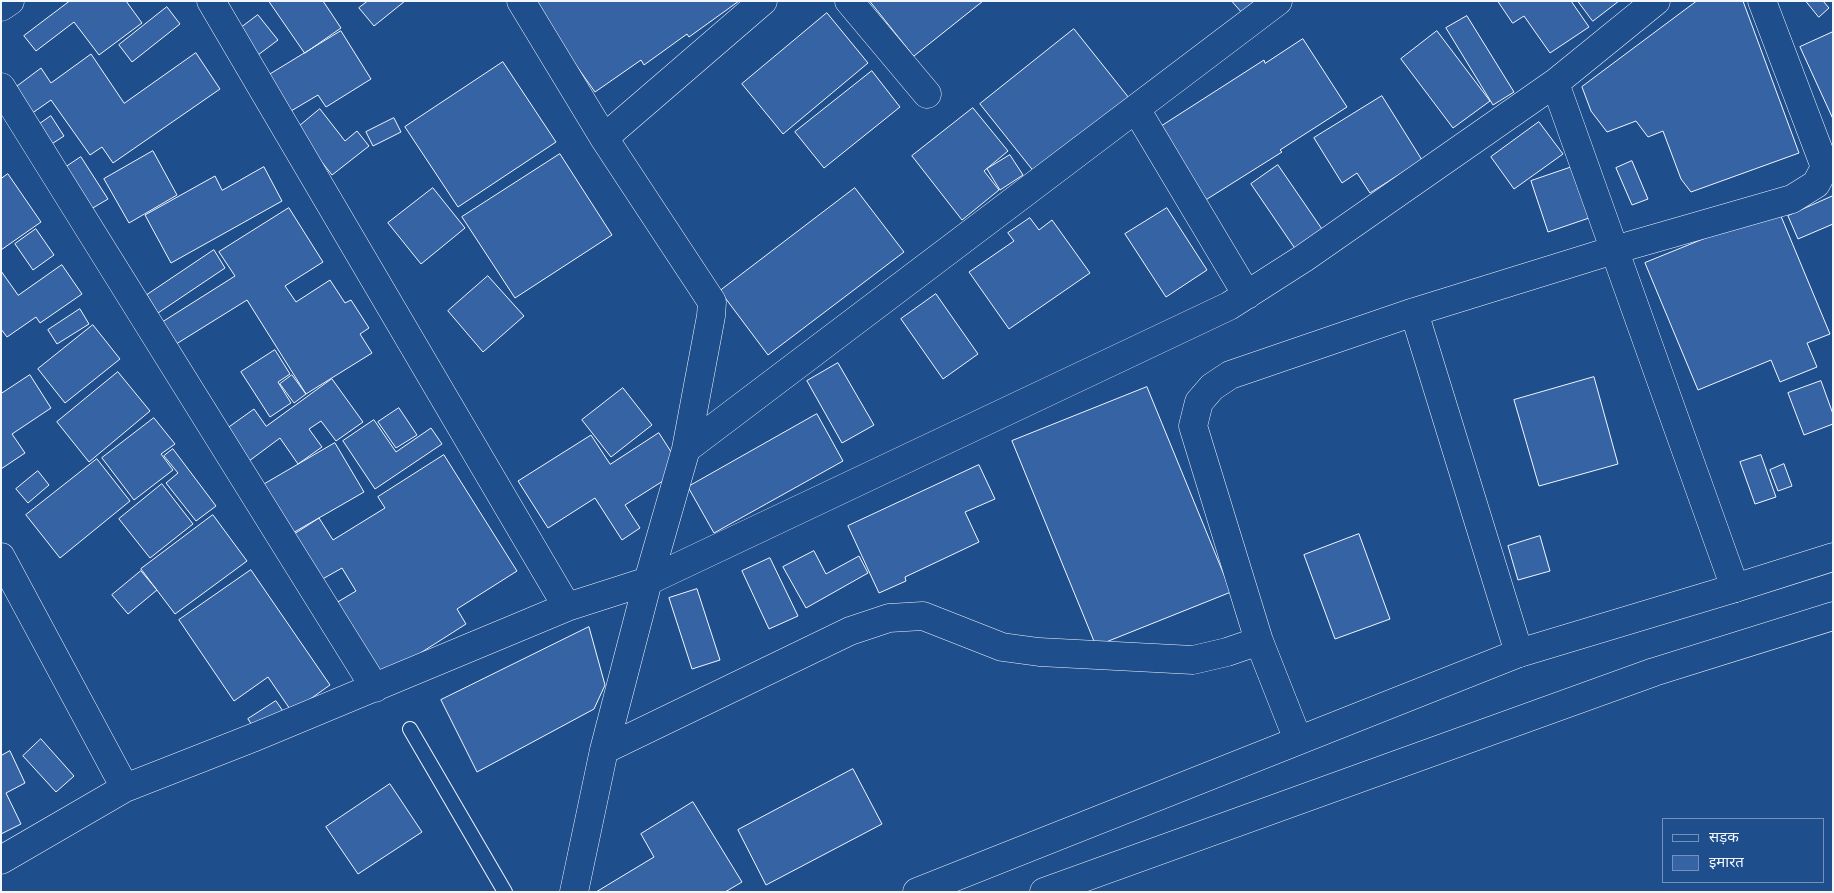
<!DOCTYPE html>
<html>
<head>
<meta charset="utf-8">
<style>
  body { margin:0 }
  #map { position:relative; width:1834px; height:893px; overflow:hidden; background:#1f4e8c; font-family:"Nunito Sans","Noto Sans Devanagari",sans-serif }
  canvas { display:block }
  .frame { position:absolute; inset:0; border:2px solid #f2f6ff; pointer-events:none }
  .legend { position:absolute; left:1662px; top:818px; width:162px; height:65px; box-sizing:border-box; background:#1f4e8c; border:1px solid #7391ba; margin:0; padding:6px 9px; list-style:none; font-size:15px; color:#f2f6ff }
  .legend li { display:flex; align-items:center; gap:10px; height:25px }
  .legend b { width:25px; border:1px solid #7391ba }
</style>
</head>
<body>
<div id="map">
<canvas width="1834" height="893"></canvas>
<div class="frame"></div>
<ul class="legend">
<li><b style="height:6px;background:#1f4e8c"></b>सड़क</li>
<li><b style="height:14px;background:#3563a3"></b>इमारत</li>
</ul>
</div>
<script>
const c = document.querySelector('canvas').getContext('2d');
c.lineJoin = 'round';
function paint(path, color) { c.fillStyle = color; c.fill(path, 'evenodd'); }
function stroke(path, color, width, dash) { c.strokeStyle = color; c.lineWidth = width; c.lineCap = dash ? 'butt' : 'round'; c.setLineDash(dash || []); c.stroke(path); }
const building = new Path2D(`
  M70,1H126L142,23L99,55L74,22L36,51L24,36Z
  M269,1H323L341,28L305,53Z
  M368,1H405L374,26L359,8Z
  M534,1H739L689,37L687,34L644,65L641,60L595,92L549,27Z
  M870,1H983L914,56Z
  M1232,1H1266L1247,18Z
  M1498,1H1571L1589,27L1550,53L1524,16L1513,23Z
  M1578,1H1619L1593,21Z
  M1697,1H1743L1799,153L1691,192L1681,179L1663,131L1648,137L1636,121L1607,132L1591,111L1582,87Z
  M1806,1H1823L1829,8L1819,17Z
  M167,7L180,24L132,62L119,45Z
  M827,13L868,63L783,134L742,84Z
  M258,15L278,40L258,55L238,30Z
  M1467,16L1514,92L1493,105L1446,28Z
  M1074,29L1129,98L1035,173L980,104Z
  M341,31L371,79L326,107L318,95L291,111L269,75Z
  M1437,31L1490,101L1453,128L1401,59Z
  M1833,32V119L1800,47Z
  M1303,39L1347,107L1280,150L1282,152L1204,201L1158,128L1264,60L1265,63Z
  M196,53L220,89L113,163L102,147L90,155L51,100L31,114L13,89L41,68L51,83L91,54L124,103Z
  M503,62L556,142L458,207L405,127Z
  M872,71L900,107L824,168L795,132Z
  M1382,96L1422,160L1370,193L1357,173L1342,183L1314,138Z
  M973,108L1008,151L984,171L999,190L962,220L912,156Z
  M320,109L345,141L357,131L369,146L332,175L296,129Z
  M51,116L64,136L47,147L34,128Z
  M394,118L401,132L373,146L366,132Z
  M1539,122L1563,154L1514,189L1491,157Z
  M153,151L177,195L129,223L104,179Z
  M560,154L612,235L515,298L462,217Z
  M1010,155L1023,175L1000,190L987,169Z
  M81,157L108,199L86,212L60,171Z
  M1632,161L1648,199L1632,205L1616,168Z
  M1278,165L1324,232L1296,250L1251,184Z
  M264,167L282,201L171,263L145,215L215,176L222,190Z
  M1572,167L1589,218L1548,232L1531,181Z
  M8,174L41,222L1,250V179Z
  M433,188L465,228L421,264L388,223Z
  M855,188L904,252L768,355L720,291Z
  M1833,196V224L1798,239L1788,216Z
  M289,208L323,262L285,286L296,302L330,280L345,303L351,300L369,328L360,334L372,353L306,394L247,300L173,346L159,324L235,276L219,252Z
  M1167,208L1207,270L1166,297L1125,234Z
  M1778,209L1830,334L1807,343L1817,367L1780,382L1771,360L1698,390L1645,263Z
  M1030,218L1039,230L1052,220L1090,273L1009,329L969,272L1014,241L1008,233Z
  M36,229L54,255L33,270L15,244Z
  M214,250L225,268L158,313L147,295Z
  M62,265L82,294L40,323L36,317L7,337L1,329V271L18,295Z
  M488,276L524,316L483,352L448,311Z
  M936,294L978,354L943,379L901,319Z
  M80,309L89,324L57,344L48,330Z
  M93,325L120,359L65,403L38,369Z
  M275,350L290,374L278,382L291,403L270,417L241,372Z
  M838,363L874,425L842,443L807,381Z
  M118,372L150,411L89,462L57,422Z
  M30,375L51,408L12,434L25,453L1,469V394Z
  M292,375L306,394L294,403L280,384Z
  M1594,377L1618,464L1539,486L1514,400Z
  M332,379L363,422L336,441L321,421L309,429L322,447L298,464L280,438L249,461L226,429L254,409L266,426Z
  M1821,381L1833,414V424L1804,435L1788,393Z
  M1147,387L1231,592L1096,646L1012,441Z
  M623,388L652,425L611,457L582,420Z
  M399,408L417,435L396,448L378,422Z
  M817,414L843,461L714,533L688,487Z
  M154,418L175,444L161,454L173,470L134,500L102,458Z
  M374,420L396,452L431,428L442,444L375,489L343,441Z
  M659,433L682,469L625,505L640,528L622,540L595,498L548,528L518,481L591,435L610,464Z
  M335,443L364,492L291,534L263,485Z
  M173,449L216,506L196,521L166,483L178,473L164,456Z
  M444,455L517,571L457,609L466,624L378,680L331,606L356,591L342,568L319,581L291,536L319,518L333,540L385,508L378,497Z
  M1761,455L1776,497L1755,504L1740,462Z
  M97,459L130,501L60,558L26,515Z
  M1784,464L1792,486L1778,491L1770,470Z
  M979,465L995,499L965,512L979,542L905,577L906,581L879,593L848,526Z
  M38,471L49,485L28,503L16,489Z
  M162,484L193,524L150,558L119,519Z
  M213,515L247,561L175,614L141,569Z
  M1359,534L1390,619L1335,639L1304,555Z
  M1540,536L1550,571L1518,580L1508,546Z
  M814,551L826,574L859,556L868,573L806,608L783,567Z
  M770,558L798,616L769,629L742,571Z
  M251,570L330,685L292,712L268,677L234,701L179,620Z
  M141,571L157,590L128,614L112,595Z
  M697,589L720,660L692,669L669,598Z
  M589,627L605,685L594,709L477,772L441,700Z
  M276,701L285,714L257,733L248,719Z
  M41,739L74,776L56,792L23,756Z
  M10,751L25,783L6,793L21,824L1,834V756Z
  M853,769L882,824L766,885L738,830Z
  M390,784L422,832L358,874L326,827Z
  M693,802L742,882L725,892H596L654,857L641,834Z`);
paint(building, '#3563a3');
stroke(building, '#f2f6ff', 1);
const service = new Path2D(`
  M410,729L505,892`);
const minor = new Path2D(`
  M211,1L567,607
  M521,1L604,138L712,302L711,316L686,449L648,581L604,750L574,892
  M849,1L927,94
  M1,7L10,1
  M1555,83L1735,588
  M1,87L375,688
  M1136,109L1247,295
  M604,138L763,1
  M1414,312L1519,653
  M686,449L1278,1
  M1,557L125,788L255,737L567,607L648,581L1229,306L1304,258L1555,83L1656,1
  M1259,641L1298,740
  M604,750L850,631L889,618L923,616L1002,647L1039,652L1193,660L1227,652L1259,641L1193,426L1199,402L1212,387L1230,375L1414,312L1614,250L1792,199L1816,184L1825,167L1762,1
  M1,860L125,788`);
const secondary = new Path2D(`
  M917,892L1519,653L1735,588L1833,557
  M1044,892L1654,672L1833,616`);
stroke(service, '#f2f6ff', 16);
stroke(minor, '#f2f6ff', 29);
stroke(secondary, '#f2f6ff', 29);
stroke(service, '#1f4e8c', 14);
stroke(minor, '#1f4e8c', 28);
stroke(secondary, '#1f4e8c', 28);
</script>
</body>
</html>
